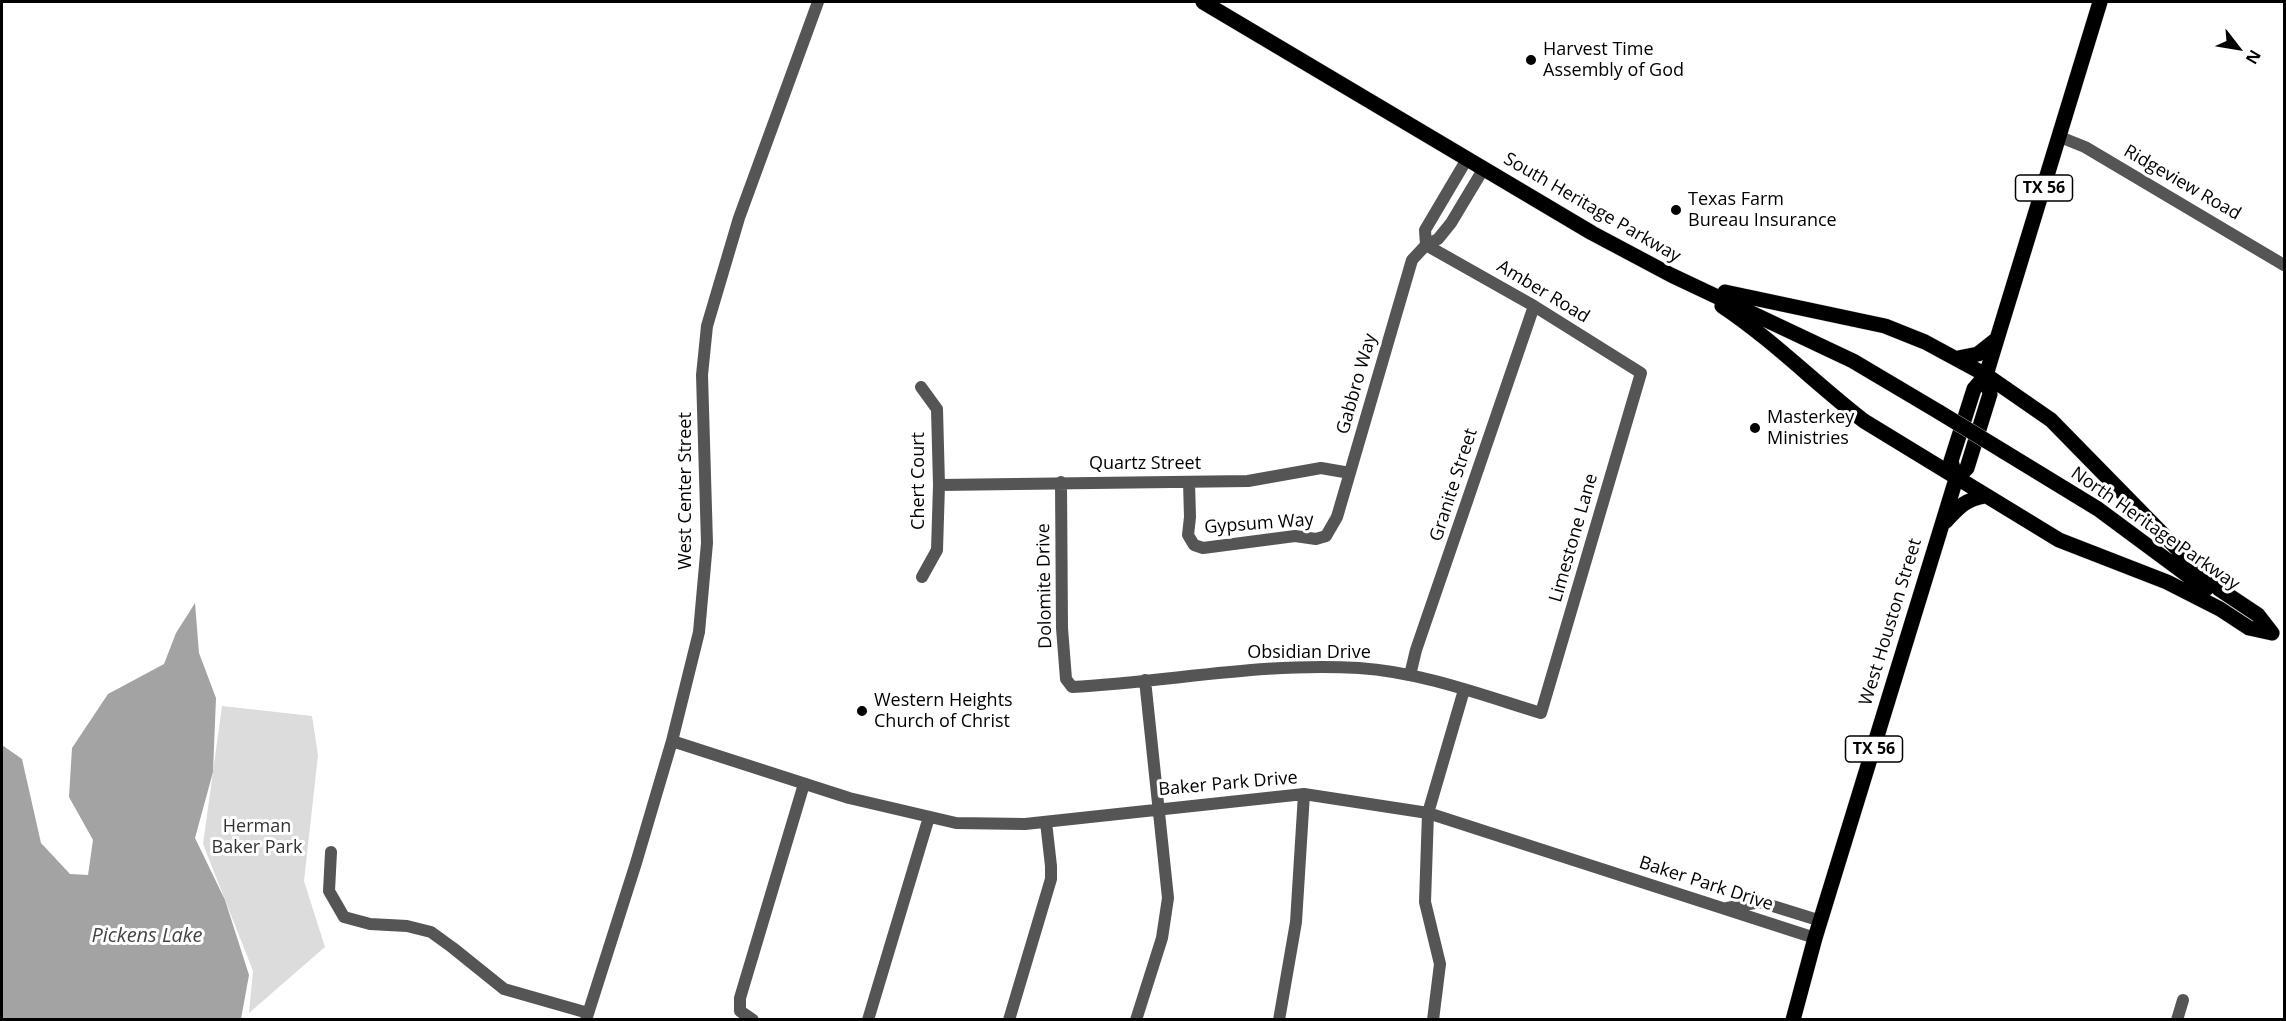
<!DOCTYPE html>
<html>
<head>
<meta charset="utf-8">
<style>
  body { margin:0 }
  #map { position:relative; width:2286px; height:1021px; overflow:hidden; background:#fff; font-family:"Open Sans",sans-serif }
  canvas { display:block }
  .frame { position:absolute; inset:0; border:3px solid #000; pointer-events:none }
  .north { position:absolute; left:2208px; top:18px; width:60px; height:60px; -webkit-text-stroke:4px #fff; paint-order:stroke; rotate:121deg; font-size:16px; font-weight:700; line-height:24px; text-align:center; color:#000 }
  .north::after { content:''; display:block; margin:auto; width:21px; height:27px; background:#000; clip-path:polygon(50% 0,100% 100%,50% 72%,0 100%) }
</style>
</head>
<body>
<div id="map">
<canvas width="2286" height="1021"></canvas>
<div class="frame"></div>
<div class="north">N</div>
</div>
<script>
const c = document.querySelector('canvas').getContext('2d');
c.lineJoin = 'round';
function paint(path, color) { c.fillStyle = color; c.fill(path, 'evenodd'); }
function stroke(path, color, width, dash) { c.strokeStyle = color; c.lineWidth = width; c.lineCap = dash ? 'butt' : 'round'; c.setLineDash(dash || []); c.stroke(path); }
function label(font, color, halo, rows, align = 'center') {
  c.font = font + ' "Open Sans",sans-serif'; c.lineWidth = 6; c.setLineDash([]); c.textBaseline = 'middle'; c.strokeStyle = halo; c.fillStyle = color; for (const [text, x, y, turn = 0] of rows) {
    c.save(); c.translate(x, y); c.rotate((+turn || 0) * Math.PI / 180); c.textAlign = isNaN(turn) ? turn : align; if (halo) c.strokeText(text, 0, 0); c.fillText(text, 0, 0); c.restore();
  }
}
paint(new Path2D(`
  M222,706L312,716L318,755L304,881L325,947L249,1013L253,971L203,844Z`), '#dcdcdc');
paint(new Path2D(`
  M195,603L199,653L216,698L213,772L195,838L225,900L249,975L241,1019H2V745L22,759L41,843L70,874L88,875L93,840L69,797L72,748L108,694L164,664L176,633Z`), '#a3a3a3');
const major = new Path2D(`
  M1203,2L1592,233L1671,275L1853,361L1939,412
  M1725,292L1885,326L1925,342L1986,375L2051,420L2199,571L2219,589L2258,615L2272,633
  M1722,306C1773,340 1816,384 1864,421L2059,540L2167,582L2220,609L2249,628L2272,633
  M1958,358L1978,354L1997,339
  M2003,451L2098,509L2206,589
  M1956,479L1967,468L1990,394L1986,375
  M1945,522C1959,507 1964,500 1985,496
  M1793,1020L1815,938L1956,479L1951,461L1974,389L1986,375L2100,2`);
stroke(major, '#dbdbdb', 16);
stroke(new Path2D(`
  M2060,137L2085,147L2284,265
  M1426,245L1425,230L1467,159
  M921,387L937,409L939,485L937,550L922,577
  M1061,482L1062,628L1066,679L1072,687C1168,682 1263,662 1359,668C1421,672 1482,695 1541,713L1641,373L1534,306L1426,245
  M1189,482L1190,517L1188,535L1194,545L1203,548L1295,536L1316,539L1326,536L1337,517L1412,260L1426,245L1438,239L1451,223L1484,168
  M939,485L1248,481L1321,468L1350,473
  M1410,675L1416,650L1534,306
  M672,741L849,798L956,823L1025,824L1304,794L1428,813L1815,938
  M331,852L329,891L344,917L370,924L407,926L431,932L453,948L504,989L588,1013
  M1727,908L1760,902L1821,921
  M586,1020L636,863L672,741L699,632L707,543L702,375L707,326L739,218L818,2
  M753,1020L740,1011V998L804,784
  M868,1020L929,817
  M1009,1020L1051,879V866L1046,822
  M1136,1020L1162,938L1168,898L1145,680
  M1279,1020L1296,922L1304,794
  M1433,1020L1440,964L1425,902L1428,813L1464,690
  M2177,1020L2183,1000`), '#555', 12);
stroke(major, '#000', 15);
const majorBridge = new Path2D(`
  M1939,412L2003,451`);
stroke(majorBridge, '#dbdbdb', 16, []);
stroke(majorBridge, '#000', 15);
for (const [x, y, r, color] of [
  [1531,60,6,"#000"],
  [1676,210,6,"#000"],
  [1755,428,6,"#000"],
  [862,711,6,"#000"]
]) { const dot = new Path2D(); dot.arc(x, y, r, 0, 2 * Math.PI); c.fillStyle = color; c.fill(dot); stroke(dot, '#fff', 2); }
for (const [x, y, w] of [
  [2044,188,57],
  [1874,749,57]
]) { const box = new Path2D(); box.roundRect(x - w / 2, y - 13, w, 26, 4.5); c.fillStyle = '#fff'; c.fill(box); stroke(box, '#000', 1.5); }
label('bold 16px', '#000', null, [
  ["TX 56",2044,188],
  ["TX 56",1874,749]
]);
label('18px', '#000', '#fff', [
  ["Harvest Time",1543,50],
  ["Assembly of God",1543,71],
  ["Texas Farm",1688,200],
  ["Bureau Insurance",1688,221],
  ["Masterkey",1767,418],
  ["Ministries",1767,439],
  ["Western Heights",874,701],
  ["Church of Christ",874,722]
], 'left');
label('18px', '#000', '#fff', [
  ["Ridgeview Road",2182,183,30],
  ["South Heritage Parkway",1592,208,30],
  ["Amber Road",1543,292,31],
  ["Gabbro Way",1357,384,-74],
  ["Quartz Street",1145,464],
  ["Chert Court",919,481,-90],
  ["Granite Street",1454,485,-72],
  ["West Center Street",686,491,-90],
  ["Gypsum Way",1259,524,-4],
  ["North Heritage Parkway",2155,529,35],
  ["Limestone Lane",1574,538,-74],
  ["Dolomite Drive",1045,586,-91],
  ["West Houston Street",1891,622,-73],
  ["Obsidian Drive",1309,653],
  ["Baker Park Drive",1228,784,-5],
  ["Baker Park Drive",1706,884,18]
]);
label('18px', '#333', '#fff', [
  ["Herman",257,827],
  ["Baker Park",257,848]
]);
label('italic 20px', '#444', '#fff', [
  ["Pickens Lake",147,936]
]);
</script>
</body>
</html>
